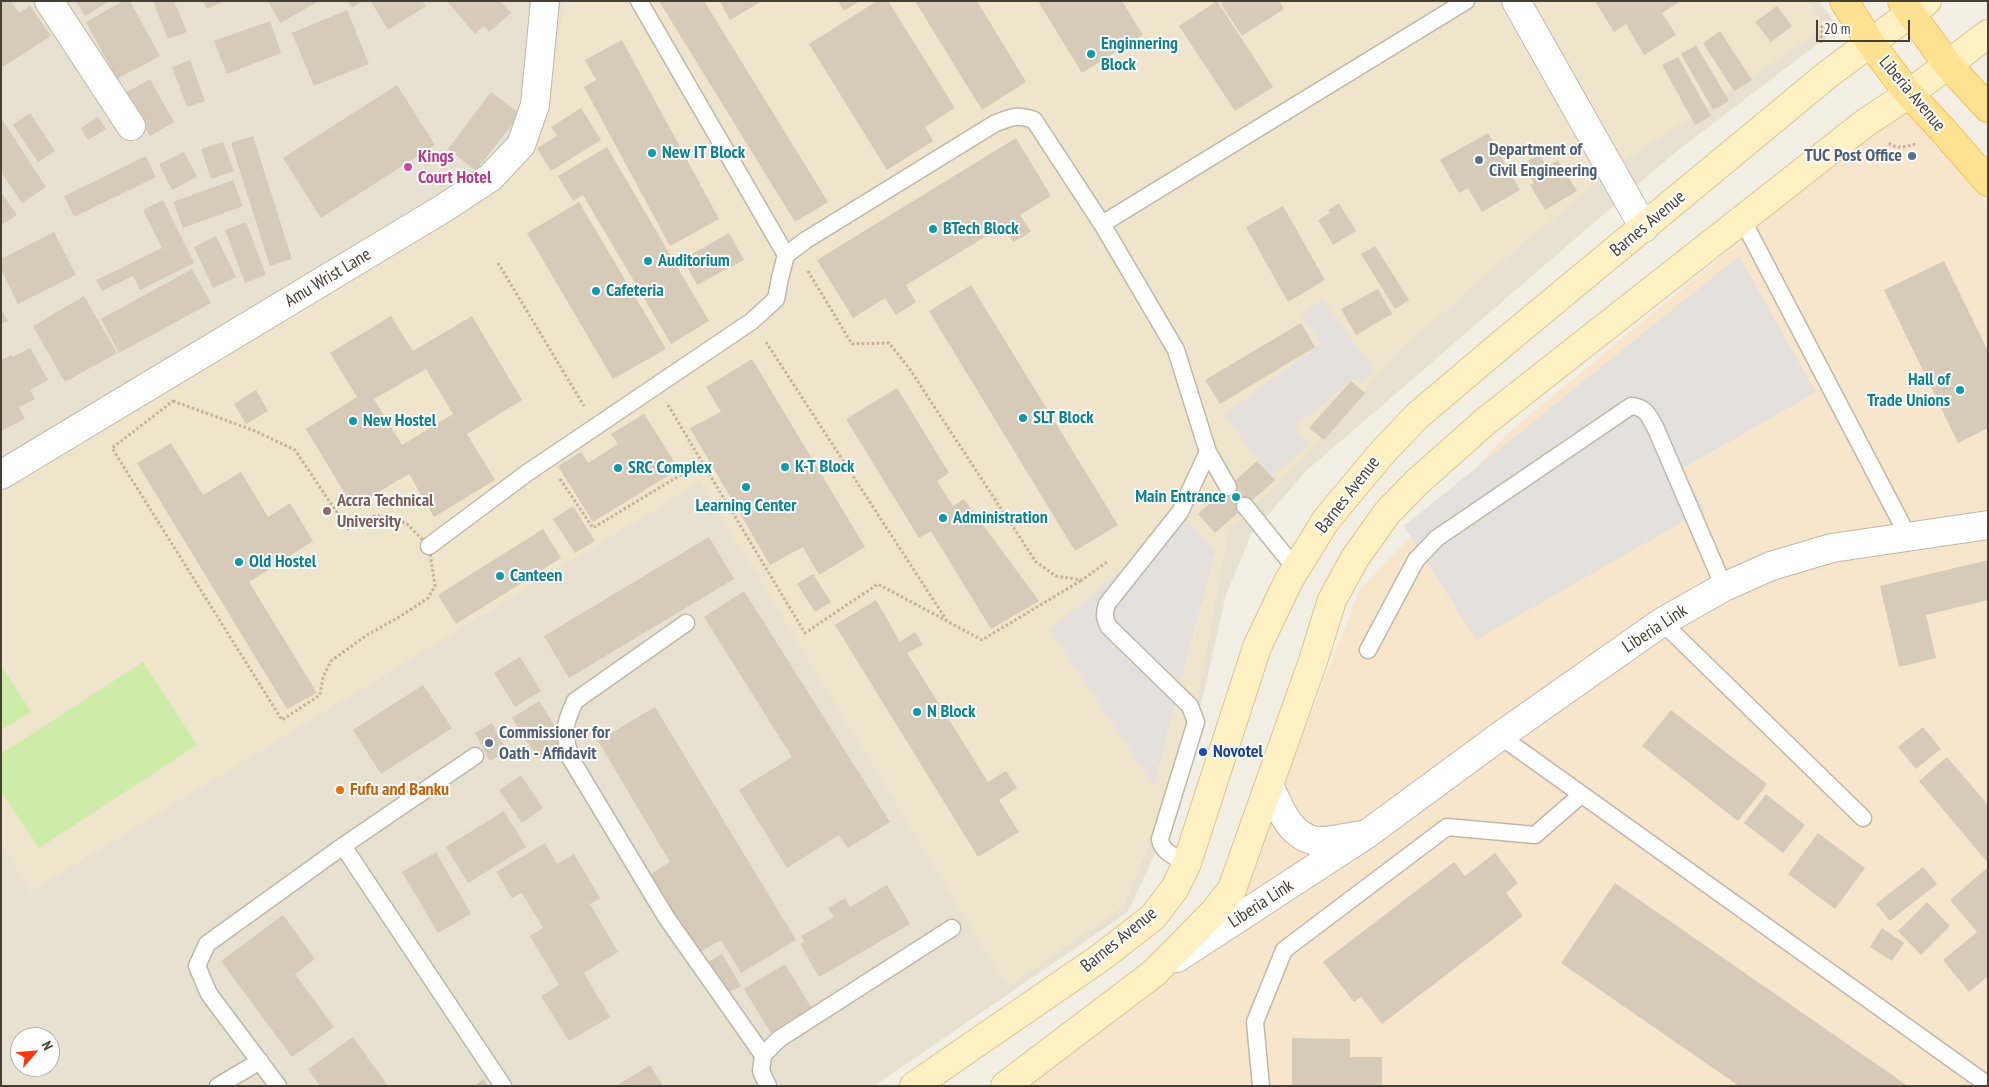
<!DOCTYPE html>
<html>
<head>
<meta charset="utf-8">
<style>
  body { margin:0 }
  #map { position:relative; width:1989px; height:1087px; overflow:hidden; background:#f4efe4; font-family:"PT Sans Narrow",sans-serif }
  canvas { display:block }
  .frame { position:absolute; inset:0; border:2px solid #463f33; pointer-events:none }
  .north { position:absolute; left:10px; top:1027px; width:50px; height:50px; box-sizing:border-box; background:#fff; border:1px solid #b5b2ad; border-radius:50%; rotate:63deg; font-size:14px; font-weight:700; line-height:20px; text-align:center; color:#463f33 }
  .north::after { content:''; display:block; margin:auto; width:18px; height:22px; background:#ff3610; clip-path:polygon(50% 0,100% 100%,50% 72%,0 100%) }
  .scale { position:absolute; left:1816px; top:20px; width:94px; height:22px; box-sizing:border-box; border:2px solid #463f33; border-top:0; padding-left:6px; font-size:15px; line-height:18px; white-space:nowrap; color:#463f33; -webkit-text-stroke:4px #fff; paint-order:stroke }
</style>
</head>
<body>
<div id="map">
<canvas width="1989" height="1087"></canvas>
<div class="frame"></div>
<div class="north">N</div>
<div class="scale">20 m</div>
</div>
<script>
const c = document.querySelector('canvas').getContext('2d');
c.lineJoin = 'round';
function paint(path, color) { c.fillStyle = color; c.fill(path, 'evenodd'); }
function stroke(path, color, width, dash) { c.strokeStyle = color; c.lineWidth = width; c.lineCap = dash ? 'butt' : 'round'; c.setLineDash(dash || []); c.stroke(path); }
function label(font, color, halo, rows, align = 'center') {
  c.font = font + ' "PT Sans Narrow",sans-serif'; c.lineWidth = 4; c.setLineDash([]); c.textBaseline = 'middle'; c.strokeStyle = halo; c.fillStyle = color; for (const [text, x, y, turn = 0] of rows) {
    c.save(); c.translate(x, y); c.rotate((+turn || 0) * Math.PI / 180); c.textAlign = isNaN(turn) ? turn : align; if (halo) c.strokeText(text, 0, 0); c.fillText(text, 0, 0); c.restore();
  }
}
paint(new Path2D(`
  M1,1H1819L1839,28L1678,150L1305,472L1251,535L1226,595L1178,805L1128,912L874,1086H1ZM20,1037H50V1067H20Z`), '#e8e1d1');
paint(new Path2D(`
  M1904,106L1988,204V1086H1018L1159,985L1286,778L1359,591L1510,431Z`), '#f8e6cc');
paint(new Path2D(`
  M565,1H1809L1825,28L1620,164L1500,263L1394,356L1306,456L1228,532L1188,752L1122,909L1007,987L700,482L30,892L1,844V487L514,173L536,135L552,72Z`), '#eee5cc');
paint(new Path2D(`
  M143,662L197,745L39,848L1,791V754Z
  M1,665L31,712L1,730Z`), '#cdeca8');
paint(new Path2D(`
  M1739,256L1816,392L1682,469L1704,509L1707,508L1476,640L1404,526Z
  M1322,299L1374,370L1361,384L1354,378L1295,427L1309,445L1271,476L1224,415L1321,343L1301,315Z
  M1184,517L1215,550L1154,786L1050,630Z`), '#e4e1dd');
paint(new Path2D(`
  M1,1H11L19,13L30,6L51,36L1,68Z
  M76,1H109L85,16Z
  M123,1H130L160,56L117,79L86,22Z
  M153,1H174L187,32L168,39Z
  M203,1H225L207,9Z
  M268,1H319L280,23Z
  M348,1H363L352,8Z
  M371,1H422L426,6L388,30Z
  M447,1H500L511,13L489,32L484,26L475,34Z
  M659,1H704L828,202L795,222Z
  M720,1H762L730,20Z
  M838,1H860L844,11Z
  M877,1H888L955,108L925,127L933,141L887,170L809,44Z
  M915,1H977L1026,82L982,110Z
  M1038,1H1122L1143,35L1082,73Z
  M1217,1L1273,87L1235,111L1179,26Z
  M1225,1H1279L1284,9L1242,36L1221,4Z
  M1595,1H1681L1662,13L1676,35L1644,55L1626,24L1614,32Z
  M1777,6L1792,26L1771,42L1755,22Z
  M347,10L369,64L314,86L292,33Z
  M270,21L281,53L227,74L214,41Z
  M1720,31L1752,80L1734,91L1703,43Z
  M622,40L719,219L670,246L584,87L596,80L585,60Z
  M1696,45L1729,101L1713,110L1681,54Z
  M1678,57L1711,116L1695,125L1662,65Z
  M190,60L205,101L187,107L172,67Z
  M150,79L174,122L150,136L125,93Z
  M397,85L435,145L321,218L283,158Z
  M491,92L520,114L476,171L448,149Z
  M581,108L601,140L551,171L537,148L557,136L551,127Z
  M30,113L55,151L38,162L13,125Z
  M98,117L106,129L88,140L81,128Z
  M1,118L46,187L22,203L1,172Z
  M1488,133L1520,190L1482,212L1468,188L1459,193L1440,160Z
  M253,136L292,259L270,266L231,143Z
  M1016,138L1051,196L1020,215L1031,232L1013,242L1003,226L906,285L916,302L896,315L885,298L853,318L817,260Z
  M223,142L234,171L211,179L201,149Z
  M607,147L709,321L671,344L583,195L573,201L558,176Z
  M184,152L197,177L172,190L159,164Z
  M1539,154L1547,167L1558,160L1577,191L1545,210L1530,185L1534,183L1523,164Z
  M146,156L156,177L74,217L64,196Z
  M233,180L243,206L183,228L173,202Z
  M1,192L17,215L1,225Z
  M163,200L194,263L140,290L133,276L102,291L96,280L162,248L143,210Z
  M579,202L666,349L613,379L527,233Z
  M1339,203L1356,231L1333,245L1318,220L1330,213L1328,210Z
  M1283,206L1325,280L1288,302L1246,227Z
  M246,222L266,275L245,283L225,230Z
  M54,232L76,275L18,304L1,269V259Z
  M729,233L744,260L697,285L683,259Z
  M216,236L236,277L213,288L194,247Z
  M1375,246L1409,300L1395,309L1361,254Z
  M1944,261L1988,351V428L1958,443L1884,290Z
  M192,269L211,303L119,353L101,319Z
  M971,285L1118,525L1075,551L929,311Z
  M1378,289L1392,314L1356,335L1341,309Z
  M84,296L117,353L65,382L33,326Z
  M1,309L8,321L1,324Z
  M391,316L413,351L472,316L522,400L467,434L495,480L434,517L409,474L353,507L306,429L357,397L330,353ZM426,369L453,414L402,445L374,399Z
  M1301,323L1315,347L1220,404L1205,380Z
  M30,348L48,380L30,390L35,399L19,407L25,419L1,431V360L11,355L13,357Z
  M752,359L865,547L819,575L803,547L770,565L690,428L721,412L706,387Z
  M1351,381L1365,393L1324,440L1309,428Z
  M897,388L949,473L937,481L953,506L964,499L1039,601L991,629L931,531L919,538L846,419Z
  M256,390L268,411L246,424L234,404Z
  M644,414L679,469L593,522L558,466L581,452L588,463L618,444L611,434Z
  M171,443L203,495L241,472L268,517L290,503L313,541L249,582L317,693L287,709L137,463Z
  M1257,461L1275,480L1215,533L1198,514Z
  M573,506L595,541L575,553L553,519Z
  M543,529L561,558L456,624L438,595Z
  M709,537L734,579L569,678L544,636Z
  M1988,560V600L1926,615L1936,658L1899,667L1880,586Z
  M813,574L831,602L815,612L797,584Z
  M744,591L890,822L848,848L839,835L787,868L739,790L792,757L704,617Z
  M876,600L900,642L915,632L923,645L907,653L988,782L1006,771L1017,788L999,800L1019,832L978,857L835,625Z
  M520,657L541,691L515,707L494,673Z
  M423,685L452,728L381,774L353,730Z
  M539,701L564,740L537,758L512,718Z
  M655,707L796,940L741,973L721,940L695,955L648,876L670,862L598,741Z
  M1671,710L1767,784L1738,821L1642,746Z
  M492,723L508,752L490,761L475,733Z
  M1923,727L1941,749L1916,769L1898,747Z
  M1947,757L1988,805V863L1919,781Z
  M521,775L543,808L522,823L499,790Z
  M1766,794L1805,825L1783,853L1744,823Z
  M504,811L526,847L468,883L446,847Z
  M1818,833L1865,868L1835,909L1788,874Z
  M545,843L557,864L574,854L600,898L590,904L618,952L584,973L610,1017L569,1041L541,996L559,985L530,936L543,928L522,893L512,898L496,872Z
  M436,852L471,914L438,933L402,872Z
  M1495,853L1518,883L1506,893L1523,916L1382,1024L1361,997L1354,1002L1323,962L1454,862L1465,876Z
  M1923,867L1937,884L1890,921L1876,904Z
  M1988,867V976L1969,992L1943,960L1977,932L1950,900Z
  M1615,883L1908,1086H1739L1561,963Z
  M887,885L910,924L819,977L800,944L804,942L801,936L834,917L828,908L845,898L850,907Z
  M1927,902L1950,926L1921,955L1898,931Z
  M283,915L315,959L295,974L334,1027L292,1057L221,961Z
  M1882,928L1904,943L1892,961L1870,947Z
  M722,954L741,986L723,996L704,964Z
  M785,964L811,1007L771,1033L744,989Z
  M353,1037L388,1086H320L308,1069Z
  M1292,1038L1350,1039V1057H1382V1086H1292Z
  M650,1065L663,1086H616Z
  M484,1079L488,1086H474Z`), '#d6cbb8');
const service = new Path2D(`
  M639,1L786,255
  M1742,219L1908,536
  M1102,224L1466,1
  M1245,506L1295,568
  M429,546L527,473L752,321L776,299L780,278L786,255L806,240L994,124C1011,117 1016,114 1034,120L1102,224L1176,350L1208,452L1228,487
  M1662,622L1863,818
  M686,623L575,701C563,727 563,732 571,759L666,917L763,1055
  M1368,650L1416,560L1437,538L1631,406C1646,407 1649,416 1656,429L1724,587
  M1500,736L1988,1085
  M343,846L503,1086
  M1187,863C1176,857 1161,852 1160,839L1196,722L1190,706L1109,627C1104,618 1104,613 1107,604L1180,512L1208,452
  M218,1086L260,1061
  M278,1086L209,994L197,966L207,944L343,846L475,756
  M768,1086L761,1071L763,1055L779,1039L952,928
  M1261,1086L1255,1022L1284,950L1447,827L1535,835L1581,795`);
const minor = new Path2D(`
  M49,1L131,126
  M1516,1L1644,228
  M1,475L444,208L491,177L521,145L535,105L545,1`);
const tertiary = new Path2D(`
  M1270,787C1280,809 1290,837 1317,841C1330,842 1348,837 1361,835
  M1177,958L1367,834L1500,736L1662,622L1724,587L1771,566L1832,548L1988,525`);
const secondary = new Path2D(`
  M914,1086L1100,958L1153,917L1175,888L1187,863L1257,647L1289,580L1326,520L1381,454L1417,416L1502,344L1827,75L1927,1
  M1005,1086L1154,973L1214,912L1232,889L1313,661L1332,600L1355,558L1387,513L1416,483L1487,420L1865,123L1909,94L1988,34`);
const primary = new Path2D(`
  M1844,1L1871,44L1909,94L1941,128L1988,182
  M1902,1L1947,64L1988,108`);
stroke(service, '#c0b7a6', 19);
stroke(minor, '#c0b7a6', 30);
stroke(tertiary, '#c0b7a6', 30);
stroke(secondary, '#d8c58f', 30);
stroke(primary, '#efc357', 30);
stroke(new Path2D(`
  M1821,43L1822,24
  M1889,143C1897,150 1905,146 1916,144
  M498,263L584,406
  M808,271L852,344L889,343L909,368L1036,562L1056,576L1082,580L1107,562
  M766,342L947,621
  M173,401L255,431L295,450L348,529L376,515L406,523L429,546L435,586L428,598L401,616L367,635L331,661L323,677L320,695L282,720L112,448Z
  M668,405L702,462
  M560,479L593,528L702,462L805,633L878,584L982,640L1082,580`), '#c3b396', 3, [2.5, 2.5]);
stroke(service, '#fff', 16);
stroke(minor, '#fff', 28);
stroke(tertiary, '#fff', 28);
stroke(secondary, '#fff1c3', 28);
stroke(primary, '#ffe192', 28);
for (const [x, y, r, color] of [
  [1091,54,5,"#0f9aa8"],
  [652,153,5,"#0f9aa8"],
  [1912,156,5,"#5c6f8a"],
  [1479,160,5,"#5c6f8a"],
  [408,167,5,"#d1479c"],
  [933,229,5,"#0f9aa8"],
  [648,261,5,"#0f9aa8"],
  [596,291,5,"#0f9aa8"],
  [1960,390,5,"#0f9aa8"],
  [1023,418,5,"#0f9aa8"],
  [353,421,5,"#0f9aa8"],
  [785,467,5,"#0f9aa8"],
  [618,468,5,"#0f9aa8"],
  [746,487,5,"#0f9aa8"],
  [1236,497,5,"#0f9aa8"],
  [327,511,5,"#8d6e63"],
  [943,518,5,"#0f9aa8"],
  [239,562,5,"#0f9aa8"],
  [500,576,5,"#0f9aa8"],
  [917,712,5,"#0f9aa8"],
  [489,743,5,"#5c6f8a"],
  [1203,752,5,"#1a4fb4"],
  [340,790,5,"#e8710a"]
]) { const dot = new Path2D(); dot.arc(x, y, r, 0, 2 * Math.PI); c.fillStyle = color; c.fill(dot); stroke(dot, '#fff', 2); }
label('bold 18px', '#0d838f', '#fff', [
  ["Enginnering",1101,44],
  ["Block",1101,65],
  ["New IT Block",662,153],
  ["BTech Block",943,229],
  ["Auditorium",658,261],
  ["Cafeteria",606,291],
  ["Hall of",1950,380,"right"],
  ["Trade Unions",1950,401,"right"],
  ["SLT Block",1033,418],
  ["New Hostel",363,421],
  ["K-T Block",795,467],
  ["SRC Complex",628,468],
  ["Main Entrance",1226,497,"right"],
  ["Learning Center",746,506,"center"],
  ["Administration",953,518],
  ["Old Hostel",249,562],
  ["Canteen",510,576],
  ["N Block",927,712]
], 'left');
label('18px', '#463f33', '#fff', [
  ["Liberia Avenue",1912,94,50],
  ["Barnes Avenue",1648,224,-40],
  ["Amu Wrist Lane",328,278,-31],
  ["Barnes Avenue",1348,495,-52],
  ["Liberia Link",1655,629,-33],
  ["Liberia Link",1261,904,-33],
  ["Barnes Avenue",1119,940,-39]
]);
label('bold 18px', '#4e5e75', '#fff', [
  ["Department of",1489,150],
  ["Civil Engineering",1489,171],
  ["TUC Post Office",1902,156,"right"],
  ["Commissioner for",499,733],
  ["Oath - Affidavit",499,754]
], 'left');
label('bold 18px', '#b23c85', '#fff', [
  ["Kings",418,157],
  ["Court Hotel",418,178]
], 'left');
label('bold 18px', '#785e54', '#fff', [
  ["Accra Technical",337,501],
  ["University",337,522]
], 'left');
label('bold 18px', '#164399', '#fff', [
  ["Novotel",1213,752]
], 'left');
label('bold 18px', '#c56008', '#fff', [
  ["Fufu and Banku",350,790]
], 'left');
</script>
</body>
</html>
